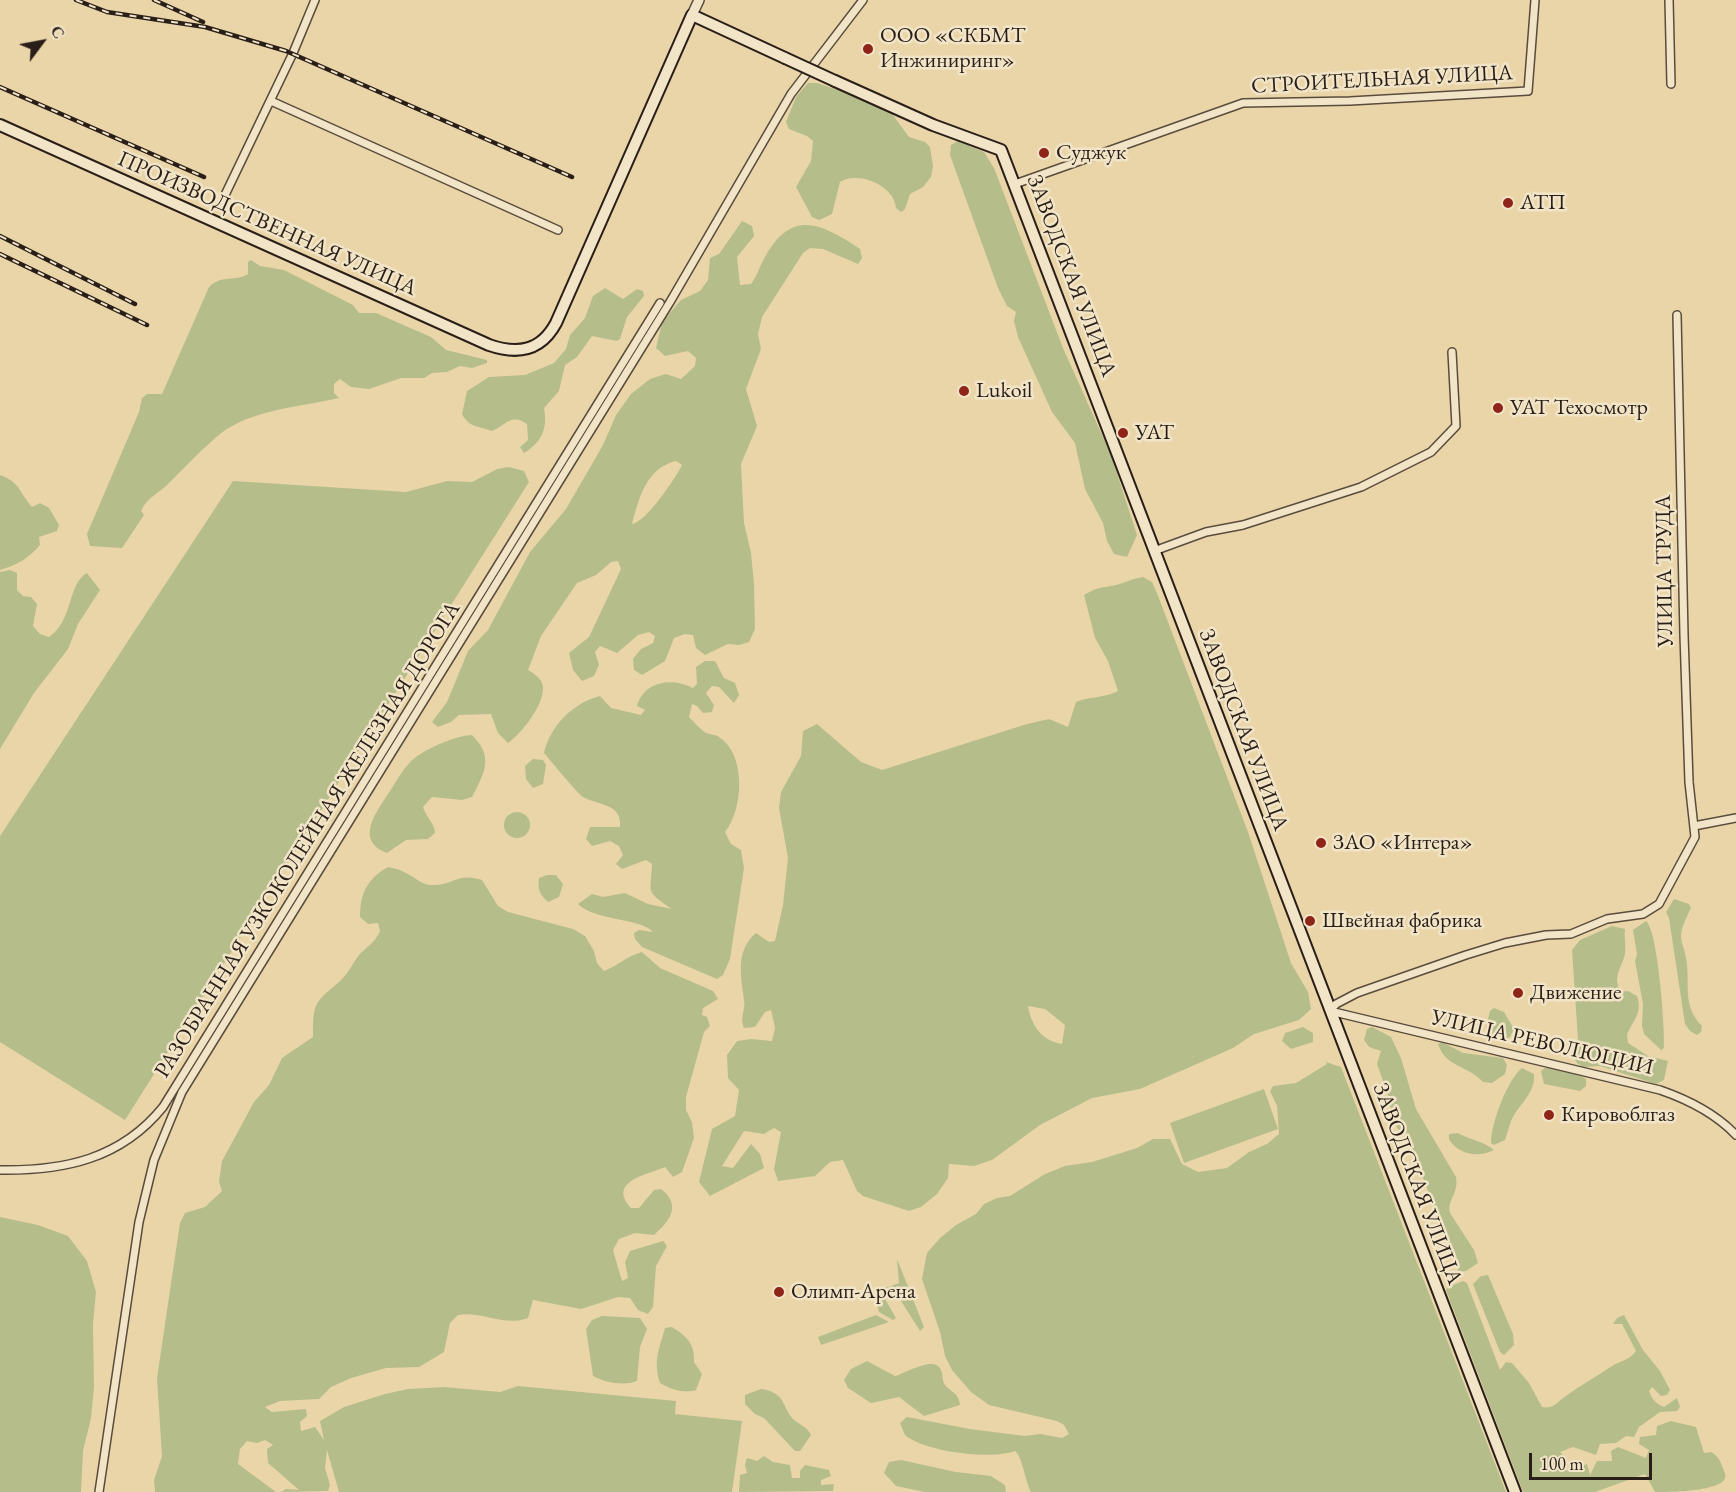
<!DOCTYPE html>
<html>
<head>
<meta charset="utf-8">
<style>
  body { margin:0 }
  #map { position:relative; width:1736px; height:1492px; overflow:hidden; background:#ead5a9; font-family:"EB Garamond",serif }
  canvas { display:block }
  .north { position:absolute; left:12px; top:12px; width:60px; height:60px; -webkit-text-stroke:4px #f1e4c7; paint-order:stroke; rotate:58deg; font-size:16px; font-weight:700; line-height:24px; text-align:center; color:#2a1f18 }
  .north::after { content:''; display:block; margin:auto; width:21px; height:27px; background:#2a1f18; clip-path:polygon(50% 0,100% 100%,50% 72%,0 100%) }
  .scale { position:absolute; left:1529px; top:1453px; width:123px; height:27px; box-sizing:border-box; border:3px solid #2a1f18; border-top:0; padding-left:8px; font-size:18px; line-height:21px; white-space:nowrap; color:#2a1f18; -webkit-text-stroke:4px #f1e4c7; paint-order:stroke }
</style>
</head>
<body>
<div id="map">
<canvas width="1736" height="1492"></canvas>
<div class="north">С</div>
<div class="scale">100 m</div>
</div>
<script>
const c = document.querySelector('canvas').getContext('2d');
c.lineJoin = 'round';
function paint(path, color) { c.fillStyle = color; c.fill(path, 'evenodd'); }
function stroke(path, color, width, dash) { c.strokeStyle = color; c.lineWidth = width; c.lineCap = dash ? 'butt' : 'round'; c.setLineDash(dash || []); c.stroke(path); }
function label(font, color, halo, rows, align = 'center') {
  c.font = font + ' "EB Garamond",serif'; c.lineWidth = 5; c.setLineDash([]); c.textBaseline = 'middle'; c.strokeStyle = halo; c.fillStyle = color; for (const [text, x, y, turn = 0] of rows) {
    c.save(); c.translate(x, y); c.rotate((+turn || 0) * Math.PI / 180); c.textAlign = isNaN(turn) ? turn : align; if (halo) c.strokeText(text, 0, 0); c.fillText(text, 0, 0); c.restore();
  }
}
paint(new Path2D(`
  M808,83H817L856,96L871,105L890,111L909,137L925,142L930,147L933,166L931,177L923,187L910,194L905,209L901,212L896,208C895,186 858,170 840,182L832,214L819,220L812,217L796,187L811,161L813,141L807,136L789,129L786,122L796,97Z
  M958,141L984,152L994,168L1063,348L1111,455L1137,535L1127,557L1114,554L1107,541L1103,523L1085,489L1075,443L1052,412L1018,337L1014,321L1016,312L1007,306L998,288L950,155L951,145Z
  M742,221L752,226L754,236L737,257L740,285L751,284C757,276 759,268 764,259C791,208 821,223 860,249L862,258L858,264L823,249L810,248L803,253L762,317L758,334L761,349L746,389L757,426L741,464L744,523L751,553L754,583L755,629L749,642L739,645L728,644L705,655L696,648L693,635L685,634L674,638L665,661L642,675L634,670L633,659L641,649L653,643L655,636L649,632L638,635L617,653L600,646L595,652L599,665L594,676L582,681L573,670L569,653L589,637L621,569L618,561L611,562L596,575L577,583L541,636L528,670C534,674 542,678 543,687C544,705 522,733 508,743L498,733L491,714L459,715L451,722L438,727L432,722L447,702L468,651L488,630L530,552L566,509L603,445L616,415L631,394L650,379L666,374L681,379L695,366L696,358L688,351L665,356L656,348L662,322L681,300L700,291L708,280L710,258L719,254ZM676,461L682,465C675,479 646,522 632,524C639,498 646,468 676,461Z
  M251,260L260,266L284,270L353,305L359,313H376L431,337L446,350L487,360V363L472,368L460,366L447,372L432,373L424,378H401L369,389L351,387L340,379L334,384V393L339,398C301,407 252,409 220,434C203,448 186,466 170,482C160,493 147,497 141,511L144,515L122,548L90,546L87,534L139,412L142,398L147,394H162L209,287C222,274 236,282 248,274V262Z
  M605,288L623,299L637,289L643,291L644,296L627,317L620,339L617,341L592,336L577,357L565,365L559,391L544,408C548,428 542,442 524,453L520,447L528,440L527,424C511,413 506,425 492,431C479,426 469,428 462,414L467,391L489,377L525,375L554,363L566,349L570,335L585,318L593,296Z
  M509,467L524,471L529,482L125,1120L0,1042V836L233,481L406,492L447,481L472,482L497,469Z
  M0,475C20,482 19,492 32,507L40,503L49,508L59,525L57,531L39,537L40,545C28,559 17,565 0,570Z
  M10,570L17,573V590L23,596L31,597L37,604L33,626L40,634L49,637C74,620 67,584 87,573L100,590L78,624L68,649L34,693L0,749V572Z
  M1143,577L1152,582L1157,593L1248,832L1291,963L1308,992L1311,1009L1299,1020L1254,1034L1233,1048L1140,1089L1092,1098L1040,1125L992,1160L974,1166L949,1164L948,1178L937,1194L921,1207L909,1211L863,1196L857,1191L843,1160L830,1162L815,1176L778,1181L774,1169L781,1132L774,1128L764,1134L744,1131L722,1166L733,1168L751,1144L760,1154L764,1168L710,1196L699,1182L712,1129L735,1116L739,1090L728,1078L727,1055L737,1041L751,1039L772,1041L775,1028L771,1010L765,1012L755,1027L744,1028C739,1017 746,1011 744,1000C741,975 735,951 756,933L769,942L775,941L783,905L788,858L779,808L781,792L801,756L803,731L817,724L861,762L882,770L1027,724L1049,719L1068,727L1076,702C1091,696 1105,698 1118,691L1108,661L1095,638L1084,595C1096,588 1098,588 1111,586C1120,585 1130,579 1143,577ZM1028,1006L1045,1009L1065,1025L1062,1044C1042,1041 1031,1025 1028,1006Z
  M705,661H715L724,678L735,683L739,695L734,703L719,687L712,686L706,693L714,705L712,712L703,713L697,706L692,704L689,717C694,722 700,729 706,733C710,735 716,734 719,737C747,755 743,810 725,832L731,844L741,850L744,868L730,959L723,975L717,979L642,947L635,939L634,933L639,930L653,932C641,918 595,921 578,904L592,894L603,897L625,893L648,904L672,909C644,890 651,894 652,864L646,860L622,869L616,864L623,855L619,846L610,841L592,846L586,839L590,827H620C622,803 599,806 583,797C577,793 551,761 544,753C550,726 573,703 600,696L611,708L641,715L645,710L637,706C644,681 672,677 693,688L697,684L696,667Z
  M472,735C494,757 485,772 472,797L462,800L432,797L423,807C426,817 435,824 435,833L428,839L406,840L387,853C353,840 378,810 390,791C397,780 405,765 416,757C430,747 455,736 472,735Z
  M533,759L543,760L546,765L543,784L533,788L526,779L525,766Z
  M504 825a13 13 0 1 1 26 0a13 13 0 1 1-26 0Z
  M388,867C394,868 401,870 406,873C415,877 421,885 432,885C454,886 455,872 482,880L498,906L508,912L573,929L585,936L594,951L597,963L604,971C619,965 627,956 642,952L660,968L713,991L718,999L703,1008L702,1015L707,1017L710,1026L704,1032L686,1097V1110L692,1122L694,1138L682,1172L673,1177L665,1167C647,1175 607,1181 631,1208H639L654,1190L661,1189C682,1205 670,1221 654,1235L635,1233L619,1239L613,1250L622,1281L628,1278L625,1262L630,1251L663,1241L667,1246L656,1266L653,1307L648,1314L638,1310L630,1298L618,1297L581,1309L533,1300L528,1318C504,1327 482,1311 458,1315L450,1323L444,1352L419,1367L386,1368L351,1378L331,1387L319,1399L280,1401L265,1407L272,1412L306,1409L307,1416L300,1422L301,1431L315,1427L324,1440L320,1421L344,1407L385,1394L408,1389L444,1387L500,1392L518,1386L676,1401L675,1414L742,1421L732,1492H339L327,1450L325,1468L330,1485L328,1491L281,1492L286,1489L299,1490L268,1463L267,1449L273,1445L265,1440L257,1443L247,1441L240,1449L238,1464L276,1492H155L154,1480L162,1456L157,1378L180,1223L185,1213L205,1207L222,1191L219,1182L222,1161L254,1102L269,1085L282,1058L313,1037C313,1003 314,1003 339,982C348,974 352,964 359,955C367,946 375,943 380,931L378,923L368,924L360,917C360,893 368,878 388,867Z
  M547,875H556L563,884L559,897L548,902C540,895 537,889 539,878Z
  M1674,899L1689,904L1691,908C1687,917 1682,925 1681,935C1681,943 1685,950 1686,958C1691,985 1681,1004 1702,1026L1701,1032L1697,1035L1690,1031L1685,1024L1669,918L1666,912Z
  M1646,921C1658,931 1665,1028 1664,1048L1661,1050L1644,1034L1642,1026L1643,1004L1635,961L1637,954L1633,930Z
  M1612,926L1625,929C1624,937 1626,946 1625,954C1621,970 1612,976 1621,992L1628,991L1637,996C1643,1013 1633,1020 1627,1035L1628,1043L1648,1056L1668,1061L1664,1080L1656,1084L1600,1066L1583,1067L1577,1063L1573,1057L1578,1040L1572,950L1580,940Z
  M1494,1008L1504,1012L1514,1029L1510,1037L1502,1041L1489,1034L1486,1027L1490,1011Z
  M1303,1027L1313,1033V1042L1291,1049L1282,1041L1285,1033Z
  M1372,1027L1391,1037L1401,1058L1416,1109L1456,1177C1459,1194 1447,1199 1450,1213L1474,1250L1478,1263L1466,1271L1459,1272L1455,1265L1414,1153L1408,1138L1398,1129L1392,1118L1389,1098L1377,1064L1381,1051L1369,1047L1364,1040L1367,1029Z
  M1442,1042L1463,1053L1503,1058L1507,1065L1505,1074L1492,1083L1483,1082C1469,1066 1445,1067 1438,1044Z
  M1326,1062L1341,1067L1506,1492H1031C1025,1481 1023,1458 1015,1451C992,1460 924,1452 905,1435L900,1423L907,1417L970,1429L1025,1436L1040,1434L1062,1438L1069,1434L1064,1425L1057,1421L989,1405L971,1392L952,1370L945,1356L940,1332L922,1279L927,1253L940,1238L956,1225L976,1214L984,1204L997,1198L1010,1196L1045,1174L1065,1166L1092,1162L1137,1148L1153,1139H1170L1182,1164L1198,1172L1227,1168L1249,1152L1267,1144L1279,1134L1277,1106L1270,1091L1273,1086L1296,1083L1327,1064Z
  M1522,1068L1534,1074C1536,1093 1518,1105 1511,1121C1509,1127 1507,1134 1505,1140L1494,1145L1491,1143C1491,1124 1507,1080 1522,1068Z
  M1545,1068C1557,1067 1576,1072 1586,1079V1086L1580,1091L1544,1084L1541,1071Z
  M1264,1089L1278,1129L1184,1163L1170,1123Z
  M1458,1133C1469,1140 1484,1141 1494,1150C1479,1158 1458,1155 1449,1139V1134Z
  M0,1217L38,1225L68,1236L87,1261L96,1292L93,1324L94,1387L91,1418L83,1451L81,1492H0Z
  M897,1259L924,1327L920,1331L896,1293L885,1299L896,1318L893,1320L879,1312L875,1297L877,1291L899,1283Z
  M1488,1275L1513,1334L1514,1345L1504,1355L1500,1352L1473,1284L1481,1276Z
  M1463,1281L1467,1283L1500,1370L1506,1362L1512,1363L1529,1383L1542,1407C1551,1409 1556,1404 1562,1399C1577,1387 1593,1379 1609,1368C1618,1361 1629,1361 1636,1351L1622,1324H1613L1617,1318L1624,1315L1643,1350L1660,1371L1670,1390L1667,1395L1661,1396L1652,1387L1649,1391C1652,1399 1656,1404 1664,1407L1677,1398L1680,1407L1677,1411L1660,1412L1639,1427L1634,1437L1626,1436L1616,1443L1600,1444L1596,1455L1573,1447L1560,1452L1567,1459L1564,1466L1567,1471L1587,1464L1590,1475L1597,1461H1612L1611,1451L1618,1447L1646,1458L1649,1450L1639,1444L1640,1437L1656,1435L1657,1426L1671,1421L1696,1427L1704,1453L1711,1452C1719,1456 1721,1463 1724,1471C1736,1492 1670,1492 1655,1492L1645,1474L1595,1492H1523L1446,1290L1448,1287Z
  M876,1315L889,1322L821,1345L818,1337Z
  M602,1316L640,1318L647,1329L640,1347L637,1381C624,1386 606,1383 593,1376L586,1329L592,1320Z
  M672,1327C686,1336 695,1343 694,1362L702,1374L696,1390C684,1394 670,1389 660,1383C653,1361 659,1350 665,1328Z
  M867,1361L895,1376C904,1374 932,1356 940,1368C944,1374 941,1381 946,1386C953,1393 959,1394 960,1405L924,1416L899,1397L871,1403L848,1388L844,1380L851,1369Z
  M761,1389C786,1393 781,1405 793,1419C799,1425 807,1426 811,1435L800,1451H795L764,1418L755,1414L745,1404V1395Z
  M764,1456L773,1462L790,1465L792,1478H800V1471L805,1465L829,1470L831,1476L821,1480V1485L834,1484L833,1491L739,1492L740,1475L747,1473L745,1465L747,1458L757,1461Z
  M901,1460L956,1472L991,1476L1005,1485L1006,1492H925L896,1486L884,1473L889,1462Z`), '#b5be8a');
const minor = new Path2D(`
  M1669,0L1671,84
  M271,101L558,230
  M1015,184L1243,103L1350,101L1528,91L1535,0
  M225,195L293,53L315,0
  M1677,315L1684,635L1689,782L1695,837L1659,904L1643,914L1607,919L1571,934L1546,935L1505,943L1466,955L1357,993L1336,1004L1330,1011L1660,1090C1689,1100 1715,1113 1736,1135
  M1154,551L1206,532L1243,525L1361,487L1431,452L1456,426L1452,352
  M1694,826L1736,818
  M0,1170C64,1171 121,1159 163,1107L660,303
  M99,1492L139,1222L154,1160L182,1092L670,302L791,94L863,0`);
const tertiary = new Path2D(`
  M692,15L699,0`);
const secondary = new Path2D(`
  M835,81L933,125L1001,150L1515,1492
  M0,125L489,345C518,355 541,351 556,323L692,15L785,58`);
stroke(minor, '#5a4c3c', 10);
stroke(tertiary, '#5a4c3c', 12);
stroke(secondary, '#2a1f18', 14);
stroke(minor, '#f1e4c7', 7);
stroke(tertiary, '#f1e4c7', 9);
stroke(secondary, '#f1e4c7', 10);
const rail = new Path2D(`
  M76,0L107,12L205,27L286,51L572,177
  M154,0L203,22
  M0,87L204,177
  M0,236L135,304
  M0,254L147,325`);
stroke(rail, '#2a1f18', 4.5);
stroke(rail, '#f1e4c7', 2, [7]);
const secondaryBridge = new Path2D(`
  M785,58L835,81`);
stroke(secondaryBridge, '#2a1f18', 14, []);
stroke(secondaryBridge, '#f1e4c7', 10);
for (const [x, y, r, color] of [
  [868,49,6,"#8f2418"],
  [1044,153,6,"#8f2418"],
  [1508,203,6,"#8f2418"],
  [964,391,6,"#8f2418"],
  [1498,408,6,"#8f2418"],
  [1123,433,6,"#8f2418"],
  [1321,843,6,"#8f2418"],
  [1310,921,6,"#8f2418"],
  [1518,993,6,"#8f2418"],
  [1549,1115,6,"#8f2418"],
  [779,1292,6,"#8f2418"]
]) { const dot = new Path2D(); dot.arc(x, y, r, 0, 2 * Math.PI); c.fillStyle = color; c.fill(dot); stroke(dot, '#f1e4c7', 2); }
label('22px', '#2a1f18', '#f1e4c7', [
  ["ООО «СКБМТ",880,36],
  ["Инжиниринг»",880,61],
  ["Суджук",1056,153],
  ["АТП",1520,203],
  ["Lukoil",976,391],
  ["УАТ Техосмотр",1510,408],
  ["УАТ",1135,433],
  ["ЗАО «Интера»",1333,843],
  ["Швейная фабрика",1322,921],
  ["Движение",1530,993],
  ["Кировоблгаз",1561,1115],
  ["Олимп-Арена",791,1292]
], 'left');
label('22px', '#2a1f18', '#f1e4c7', [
  ["СТРОИТЕЛЬНАЯ УЛИЦА",1382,80,-3],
  ["ПРОИЗВОДСТВЕННАЯ УЛИЦА",267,224,24],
  ["ЗАВОДСКАЯ УЛИЦА",1071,276,69],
  ["УЛИЦА ТРУДА",1665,571,-91],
  ["ЗАВОДСКАЯ УЛИЦА",1243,730,69],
  ["РАЗОБРАННАЯ УЗКОКОЛЕЙНАЯ ЖЕЛЕЗНАЯ ДОРОГА",308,840,-58],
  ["УЛИЦА РЕВОЛЮЦИИ",1542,1043,13],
  ["ЗАВОДСКАЯ УЛИЦА",1417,1184,69]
]);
</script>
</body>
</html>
